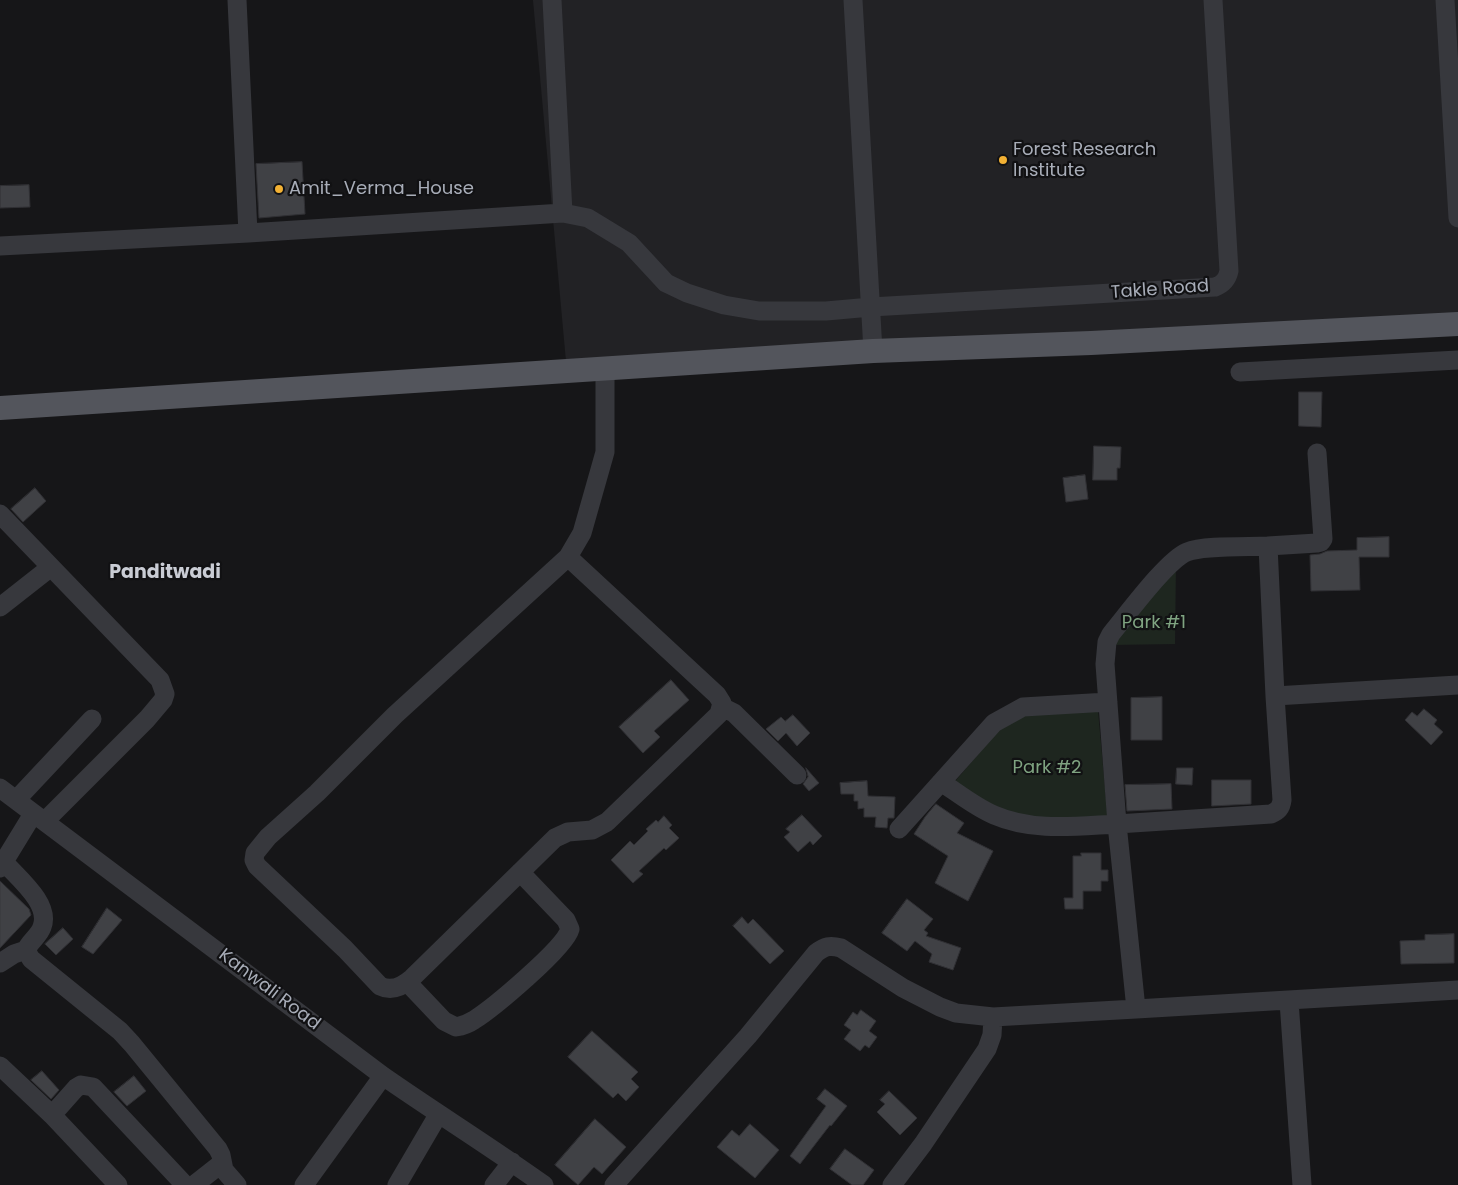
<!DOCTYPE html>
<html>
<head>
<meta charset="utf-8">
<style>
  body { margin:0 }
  canvas { display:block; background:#161618 }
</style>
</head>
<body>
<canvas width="1458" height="1185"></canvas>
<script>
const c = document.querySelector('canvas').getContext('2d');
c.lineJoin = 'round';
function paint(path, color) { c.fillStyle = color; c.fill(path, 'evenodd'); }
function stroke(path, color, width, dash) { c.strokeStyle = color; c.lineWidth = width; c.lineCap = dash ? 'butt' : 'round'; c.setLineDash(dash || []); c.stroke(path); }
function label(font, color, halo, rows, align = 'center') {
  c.font = font + ' Poppins,sans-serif'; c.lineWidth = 4.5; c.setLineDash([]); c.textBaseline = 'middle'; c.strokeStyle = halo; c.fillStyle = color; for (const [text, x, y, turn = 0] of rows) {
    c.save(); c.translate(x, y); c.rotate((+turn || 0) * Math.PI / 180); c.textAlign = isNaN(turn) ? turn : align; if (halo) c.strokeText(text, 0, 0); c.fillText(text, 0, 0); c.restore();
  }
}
paint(new Path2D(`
  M533,0H1458V321L566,361Z`), '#222225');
paint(new Path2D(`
  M1176,560L1175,644L1109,645Z
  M1098,711L1108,821L1046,825L984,808L951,786L999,730L1024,713Z`), '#1e261f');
const building = new Path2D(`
  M302,162L305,214L259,218L256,164Z
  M29,185L30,207L0,208V186Z
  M1299,392H1322L1321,427L1299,426Z
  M1094,446L1121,447L1120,468H1117V480H1093Z
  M1085,475L1088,499L1066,502L1063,478Z
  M35,488L46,501L23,522L11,509Z
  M1389,537V557H1359L1360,590L1311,591L1310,555L1320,554L1327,551L1357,550V538Z
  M671,680L689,700L654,731L660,737L643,753L619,727Z
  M1162,697V740H1131V698Z
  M1424,709L1437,720L1434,724L1443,732L1431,745L1405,720L1412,712L1417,716Z
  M793,715L810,733L797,746L786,733L778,741L766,729L781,717L785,721Z
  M806,768L819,783L809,791L803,784L808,777Z
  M1177,768H1193L1192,785L1176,784Z
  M1212,780H1251V804L1212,806Z
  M867,781L868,796L895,797L894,818H888L887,828L875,827L876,817H864V808L858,809V801H854V794H841L840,783Z
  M1171,784L1172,809L1127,811L1125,785Z
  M936,804L964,823L957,833L993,851L968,901L935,883L948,856L914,834L925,817Z
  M802,815L822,836L813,845L810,841L798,852L784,837L790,832L786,829Z
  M664,816L672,825L669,828L679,838L666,850L664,848L639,871L643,874L633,883L611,860L630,841L634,845L648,831L646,829L656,820L658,822Z
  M1081,853H1101V870H1108V881H1101V891H1083V909H1065L1064,898H1073V856H1081Z
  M0,881L29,909L31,915L0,948Z
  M907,899L933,919L924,930L928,933L926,936L961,948L953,970L929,962L932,954L915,941L907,951L882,933Z
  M107,908L122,920L93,954L82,947Z
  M742,917L748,924L753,919L784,951L770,964L733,926Z
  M63,928L73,939L56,955L45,944Z
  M1454,934V963L1401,964L1400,941L1425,940V935Z
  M861,1010L876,1021L869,1031L877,1037L869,1048L865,1045L860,1051L844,1039L851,1030L844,1025L853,1012L857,1015Z
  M592,1031L638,1072L631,1079L639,1087L626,1101L618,1093L613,1098L568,1057Z
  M42,1071L59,1090L51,1099L31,1080Z
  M134,1076L146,1091L127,1106L114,1092Z
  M825,1089L847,1106L831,1126L830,1125L800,1164L790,1156L826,1106L817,1099Z
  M889,1091L917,1118L900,1135L877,1112L885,1104L880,1100Z
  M595,1119L626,1147L602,1174L594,1167L578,1185L555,1165Z
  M750,1124L779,1150L755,1178L717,1147L732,1130L739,1136Z
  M845,1149L874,1170L863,1185H852L830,1169Z`);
paint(building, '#404145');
stroke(building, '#303034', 1);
stroke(new Path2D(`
  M552,0L563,213
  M853,0L873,351
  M1445,0L1458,218
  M248,233L563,213L588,218L629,243L666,283L687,293L724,305L759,311H826L871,307L1215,287C1223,284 1227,280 1229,271L1213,0
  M0,246L248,233L237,0
  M1240,372L1458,360
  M0,514L160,680L165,694L163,700L147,719L45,821
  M1268,546L1317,543L1321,542L1323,539L1317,453
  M568,557L717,695L722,703L719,714L607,822L592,830L568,832L555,838L412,978C403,986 392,992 380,986L345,949L257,866L254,860L255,853L268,837L317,793L395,715Z
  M568,557L582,533L605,452V368
  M0,607L51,567
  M722,707L734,713L797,775
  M941,782C958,793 975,807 994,815C1033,832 1076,826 1117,824L1105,664L1107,642L1111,634C1127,615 1167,560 1187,552C1204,545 1248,547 1268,546L1275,696
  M0,788L383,1076C436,1113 491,1147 544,1185
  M16,800L92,719
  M899,829L994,723L1023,707L1108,702
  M0,860L4,862C18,878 51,904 42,927C39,936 30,941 26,950L31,959L120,1031L132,1044L218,1149L221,1155L224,1170L237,1185
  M0,868L33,814
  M0,963L14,954L26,950
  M407,982L444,1021L456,1027C462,1026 468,1024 474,1020C493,1008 565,948 570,929L566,920L520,872
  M1289,1001L1302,1185
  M1136,1009L1458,990
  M0,1066L52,1115L76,1088L81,1085L93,1087L185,1185
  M52,1115L118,1185
  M194,1185L222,1163
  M304,1185L383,1076
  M397,1185L438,1115
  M494,1185L512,1162
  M614,1185L748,1036L816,953C825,946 830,945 841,948L903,988L940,1007L956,1013L993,1017L1136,1009L1117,824L1271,814C1278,811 1281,808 1282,800L1275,696L1458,685
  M892,1185L923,1144L987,1049L992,1035L993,1017`), '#37383d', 19);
stroke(new Path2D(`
  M0,408L873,351L1091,343L1458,324`), '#53555c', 24);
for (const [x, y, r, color] of [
  [1003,160,5,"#f2b134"],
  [279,189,5,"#f2b134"]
]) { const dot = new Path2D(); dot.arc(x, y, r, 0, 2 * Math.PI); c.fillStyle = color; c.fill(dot); stroke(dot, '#111113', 2); }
label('18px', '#a8adb8', '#111113', [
  ["Forest Research",1013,150],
  ["Institute",1013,171],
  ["Amit_Verma_House",289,189]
], 'left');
label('18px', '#a8adb8', '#111113', [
  ["Takle Road",1160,290,-4],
  ["Kanwali Road",269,990,37]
]);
label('18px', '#7fa381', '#111113', [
  ["Park #1",1154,623],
  ["Park #2",1047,768]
]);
label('bold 19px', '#c9ccd4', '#111113', [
  ["Panditwadi",165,573]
]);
</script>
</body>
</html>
